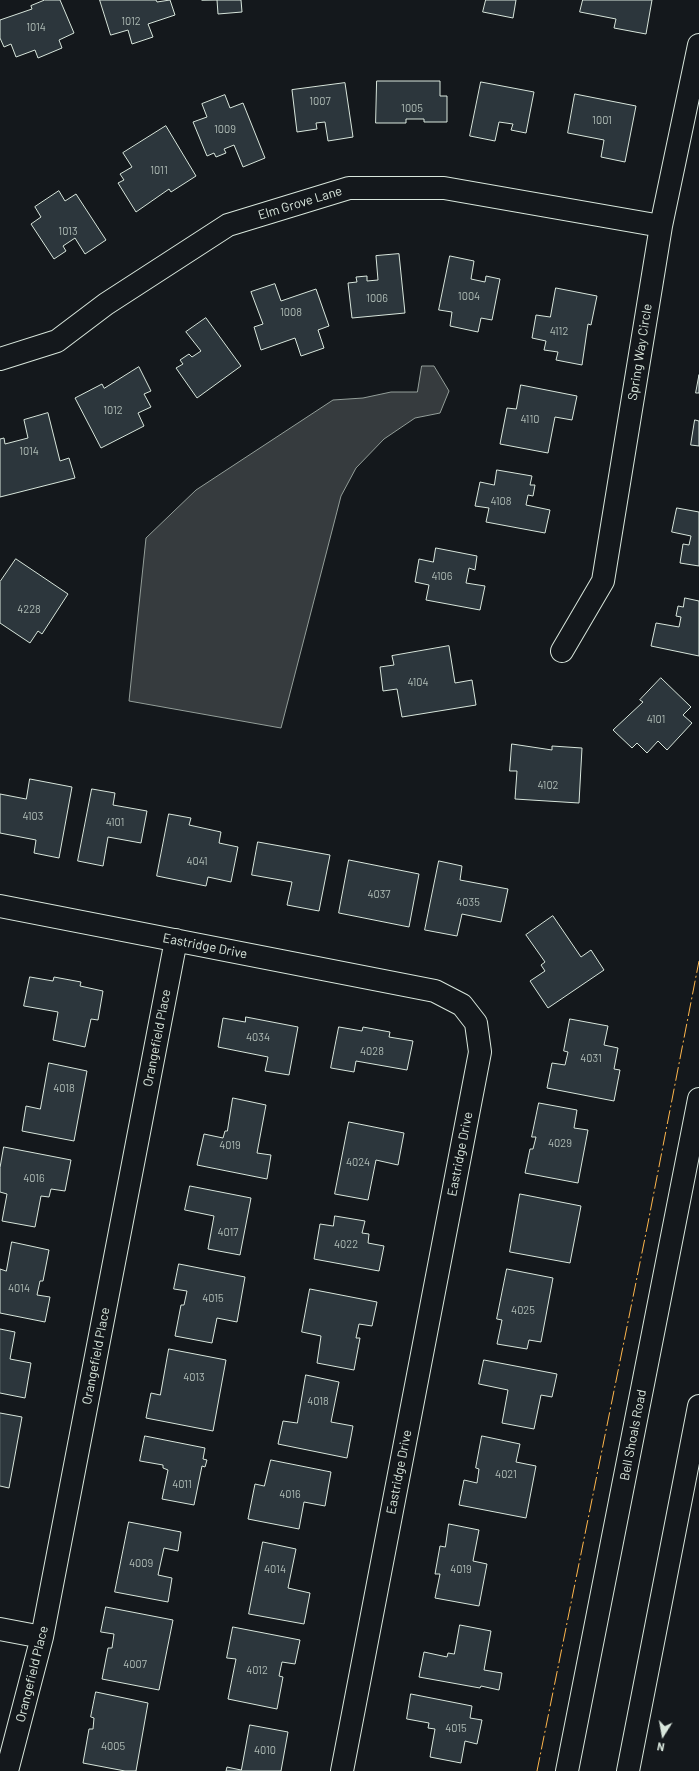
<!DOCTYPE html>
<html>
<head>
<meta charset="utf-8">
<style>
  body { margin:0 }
  #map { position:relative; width:699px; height:1771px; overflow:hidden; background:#14181c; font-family:Barlow,sans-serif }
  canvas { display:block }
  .north { position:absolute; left:643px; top:1715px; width:40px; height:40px; -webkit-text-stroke:3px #14181c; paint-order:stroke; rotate:191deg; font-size:11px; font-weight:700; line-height:16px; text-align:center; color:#d8e6dc }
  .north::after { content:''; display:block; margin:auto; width:14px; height:18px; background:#d8e6dc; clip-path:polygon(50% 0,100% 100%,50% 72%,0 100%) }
</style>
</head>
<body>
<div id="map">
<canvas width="699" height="1771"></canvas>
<div class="north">N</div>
</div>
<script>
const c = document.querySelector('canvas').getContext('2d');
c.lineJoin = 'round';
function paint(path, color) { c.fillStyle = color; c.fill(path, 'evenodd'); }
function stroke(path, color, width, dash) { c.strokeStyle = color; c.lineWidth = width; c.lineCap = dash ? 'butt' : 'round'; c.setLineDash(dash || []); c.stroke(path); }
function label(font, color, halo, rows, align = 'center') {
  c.font = font + ' Barlow,sans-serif'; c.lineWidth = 3; c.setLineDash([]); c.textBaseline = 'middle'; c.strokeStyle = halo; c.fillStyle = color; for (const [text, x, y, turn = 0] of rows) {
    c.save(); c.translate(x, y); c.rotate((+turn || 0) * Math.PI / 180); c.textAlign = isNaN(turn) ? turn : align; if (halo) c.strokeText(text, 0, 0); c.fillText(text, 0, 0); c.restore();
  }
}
const water = new Path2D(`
  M422,366H434L449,391L440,413L415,418L384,439L356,468L341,496L281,728L129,701L146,538L196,490L333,400L363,398L391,392H417Z`);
paint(water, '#363b3e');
stroke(water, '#939e99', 1);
const building = new Path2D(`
  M45,0H60L74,33L59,40L62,48L38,58L35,50L16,57L11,44L4,47L0,38V20L32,9L31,6Z
  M100,0H156L157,2L170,0L175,15L148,24L153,37L132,44L128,30L111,35Z
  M202,0H241L242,12L218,14L217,0Z
  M486,0H516L513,18L483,12Z
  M583,0H652L646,34L614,28L616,19L580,12Z
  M377,81H440V96H447V122H424V119H406V123H376Z
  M481,82L534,92L526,133L511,130L513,124L499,122L495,141L470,136Z
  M345,83L353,137L328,141L325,122L316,123L317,129L297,132L292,90Z
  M575,94L636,106L625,162L601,157L604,140L568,133Z
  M225,95L230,108L243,103L265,158L243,167L234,145L224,149L226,153L216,157L214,153L207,156L193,122L207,117L202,104Z
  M166,126L196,176L171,192L169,189L136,212L118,183L124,180L120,174L132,167L123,153Z
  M59,191L65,201L76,194L106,240L85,254L75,238L63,246L66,251L54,259L31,224L41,217L35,207Z
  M399,254L405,313L352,318L348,283L357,282L356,277L367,276V281L378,280L376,256Z
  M450,256L474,261L471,279L485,282L486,276L500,279L492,320L481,318L478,332L450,326L452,312L439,310Z
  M275,284L281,301L316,289L329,326L318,330L324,348L301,356L295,338L261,350L254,327L263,324L251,292Z
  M556,288L597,296L591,325L588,324L582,365L556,360L558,352L544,350L546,341L532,338L536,315L550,317Z
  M206,318L241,366L197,398L176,368L183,364L180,360L189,354L192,357L201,351L186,332Z
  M139,367L151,391L144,394L151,407L138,413L144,426L101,448L75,398L102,384L104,388Z
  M699,375V393H696Z
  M521,385L577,396L572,420L555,417L548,453L500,444L507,408L516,409Z
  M48,413L60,461L69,458L75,478L0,497V439L4,438L5,444L28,438L24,420Z
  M695,420L699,421V446L691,445Z
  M497,470L532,476L530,485H535L533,496L528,495L526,505L550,510L545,533L486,522L489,508L475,506L480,482L494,485Z
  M677,508L699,512V566L680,563L683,544L689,545L691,536L672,532Z
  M436,548L477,556L475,570L469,568L466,583L485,586L480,610L426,600L429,585L415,582L419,559L433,562Z
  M16,559L68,594L42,634L38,631L30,643L0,623V582Z
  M685,598L699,601V656L651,646L656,623L679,627L681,617L676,616L678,606L683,607Z
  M449,646L455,683L472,680L476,705L402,717L397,689L383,691L380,667L394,665L392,656Z
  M661,678L691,707L683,715L692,723L667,750L658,741L647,753L637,743L632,748L613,730L643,702L640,700Z
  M512,744L552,750V746L582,748L579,803L515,799L517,771H510Z
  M30,779L72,787L59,858L34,853L36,840L0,833V794L26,799Z
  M92,789L115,793L113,805L147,811L141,843L108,837L103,866L78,861Z
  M169,814L191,818L189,825L221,832L219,843L238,847L231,882L208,877L206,886L157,876Z
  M258,842L330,855L319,911L287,905L292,882L252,875Z
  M349,860L419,874L409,927L339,913Z
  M439,861L462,866L460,880L508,889L501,922L462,914L457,936L425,930Z
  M553,916L581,957L591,950L604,970L548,1008L530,981L545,971L541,965L545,962L526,935Z
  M30,977L53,981L54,977L81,982L80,986L103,991L98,1020L91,1019L85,1047L53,1040L58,1012L24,1006Z
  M246,1017L298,1027L289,1075L265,1071L268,1057L218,1047L223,1018L245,1022Z
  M570,1019L608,1026L604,1045L618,1048L614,1069L620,1070L614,1101L547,1088L552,1063L565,1065L568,1052L564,1051Z
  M339,1027L362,1031L363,1027L390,1032L389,1037L413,1041L407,1070L356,1061L354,1072L331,1068Z
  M49,1063L87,1071L74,1141L22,1131L26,1106L40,1109Z
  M233,1098L266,1105L257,1153L271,1155L267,1179L197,1165L204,1134L223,1138L225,1131H227Z
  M539,1103L577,1110L574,1128L588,1130L578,1183L525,1173L530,1149H533L536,1137H532Z
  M349,1122L404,1133L398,1165L376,1160L368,1200L335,1194Z
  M4,1147L71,1160L65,1191L51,1189L49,1197L41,1196L35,1227L2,1221L7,1194L0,1192V1168Z
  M190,1186L251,1198L240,1255L208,1249L214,1216L185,1210Z
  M520,1194L581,1206L570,1263L510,1252Z
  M335,1216L365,1221L362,1233L369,1234L368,1243L384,1246L379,1271L314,1259L320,1224L333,1226Z
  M12,1242L49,1250L43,1281H40L37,1295L50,1297L45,1322L0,1313V1269L6,1271Z
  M179,1264L245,1277L237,1322L217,1318L212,1343L175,1336L181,1305H184L187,1291L174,1289Z
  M507,1269L553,1278L541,1342L529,1340L527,1349L497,1344L502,1320L497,1319Z
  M310,1289L377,1302L372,1326L359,1324L356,1338H360L354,1370L317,1363L321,1336L302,1332Z
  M0,1329L15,1332L10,1359L31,1363L25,1398L0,1393Z
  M169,1349L226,1360L213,1431L146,1418L151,1393L160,1395Z
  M484,1360L557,1374L552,1397L541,1395L534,1429L502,1423L508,1390L479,1384Z
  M306,1375L339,1382L331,1422L353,1426L347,1458L278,1444L283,1421L297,1423Z
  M0,1413L22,1417L9,1488L0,1486Z
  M145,1436L205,1448L203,1459L207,1460L205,1467L202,1466L194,1505L162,1499L168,1470L163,1468V1465L140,1461Z
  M482,1436L520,1444L516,1462L536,1466L526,1518L459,1505L464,1480L477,1483L479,1469L476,1468Z
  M271,1460L331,1472L325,1506L304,1502L299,1529L248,1519L255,1484L264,1486Z
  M129,1522L181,1532L178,1551L164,1548L158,1575L172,1578L168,1602L115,1592Z
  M449,1524L479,1530L473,1561L487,1564L479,1606L435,1598L440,1574H435L440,1546L445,1547Z
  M263,1542L296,1549L288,1588L310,1593L304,1624L249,1614Z
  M106,1607L173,1620L159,1690L102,1679L108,1648H112L114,1634L101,1632Z
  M460,1625L491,1631L484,1670L502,1673L499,1690L481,1686L480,1688L419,1677L424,1652L447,1657L448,1653L454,1654Z
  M233,1627L300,1640L295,1664L282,1662L279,1676L283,1677L277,1709L228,1699L236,1659L227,1658Z
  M96,1692L148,1703L136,1771H125L83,1763L89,1729H93L94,1718L91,1717Z
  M411,1694L472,1706L470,1718L482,1720L477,1744L465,1741L461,1763L430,1757L435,1729L428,1728L429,1723L407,1719Z
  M250,1725L288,1732L281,1771H226L227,1767L241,1770Z`);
paint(building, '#2c363c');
stroke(building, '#d8e6dc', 1);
const minor = new Path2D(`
  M0,359L57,341L106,304L228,225L349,188H444L661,226
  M562,651L603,581L661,226L699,45
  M0,906L435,991L462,1005L476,1023L480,1052L342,1771
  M0,1629L42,1637
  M7,1771L42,1637L176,940`);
const secondary = new Path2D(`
  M567,1771L699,1099
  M628,1771L699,1406`);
stroke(minor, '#d8e6dc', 24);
stroke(secondary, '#d8e6dc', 24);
stroke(minor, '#14181c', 22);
stroke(secondary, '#14181c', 22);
stroke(new Path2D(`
  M537,1771L648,1223L699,961`), '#ffb74d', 1, [14, 3, 2, 3]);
label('11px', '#adbab4', null, [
  ["1012",131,21],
  ["1014",36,27],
  ["1007",320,101],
  ["1005",412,108],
  ["1001",602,120],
  ["1009",225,129],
  ["1011",159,170],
  ["1013",68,231],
  ["1004",469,296],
  ["1006",377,298],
  ["1008",291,312],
  ["4112",559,331],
  ["1012",113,410],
  ["4110",530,419],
  ["1014",29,451],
  ["4108",501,501],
  ["4106",442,576],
  ["4228",29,609],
  ["4104",418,682],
  ["4101",656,719],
  ["4102",548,785],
  ["4103",33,816],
  ["4101",115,822],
  ["4041",197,861],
  ["4037",379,894],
  ["4035",468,902],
  ["4034",258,1037],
  ["4028",372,1051],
  ["4031",591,1058],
  ["4018",64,1088],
  ["4029",560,1143],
  ["4019",230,1145],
  ["4024",358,1162],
  ["4016",34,1178],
  ["4017",228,1232],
  ["4022",346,1244],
  ["4014",19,1288],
  ["4015",213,1298],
  ["4025",523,1310],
  ["4013",194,1377],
  ["4018",318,1401],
  ["4021",506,1474],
  ["4011",182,1484],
  ["4016",290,1494],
  ["4009",141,1563],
  ["4014",275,1569],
  ["4019",461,1569],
  ["4007",135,1664],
  ["4012",257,1670],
  ["4015",456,1728],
  ["4005",113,1746],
  ["4010",265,1750]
]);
label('13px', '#d8e6dc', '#14181c', [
  ["Elm Grove Lane",300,203,-17],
  ["Spring Way Circle",640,352,-81],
  ["Eastridge Drive",205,946,11],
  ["Orangefield Place",157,1038,-79],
  ["Eastridge Drive",460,1154,-79],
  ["Orangefield Place",96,1356,-79],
  ["Bell Shoals Road",633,1435,-79],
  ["Eastridge Drive",399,1472,-79],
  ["Orangefield Place",32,1674,-76]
]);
</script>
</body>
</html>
